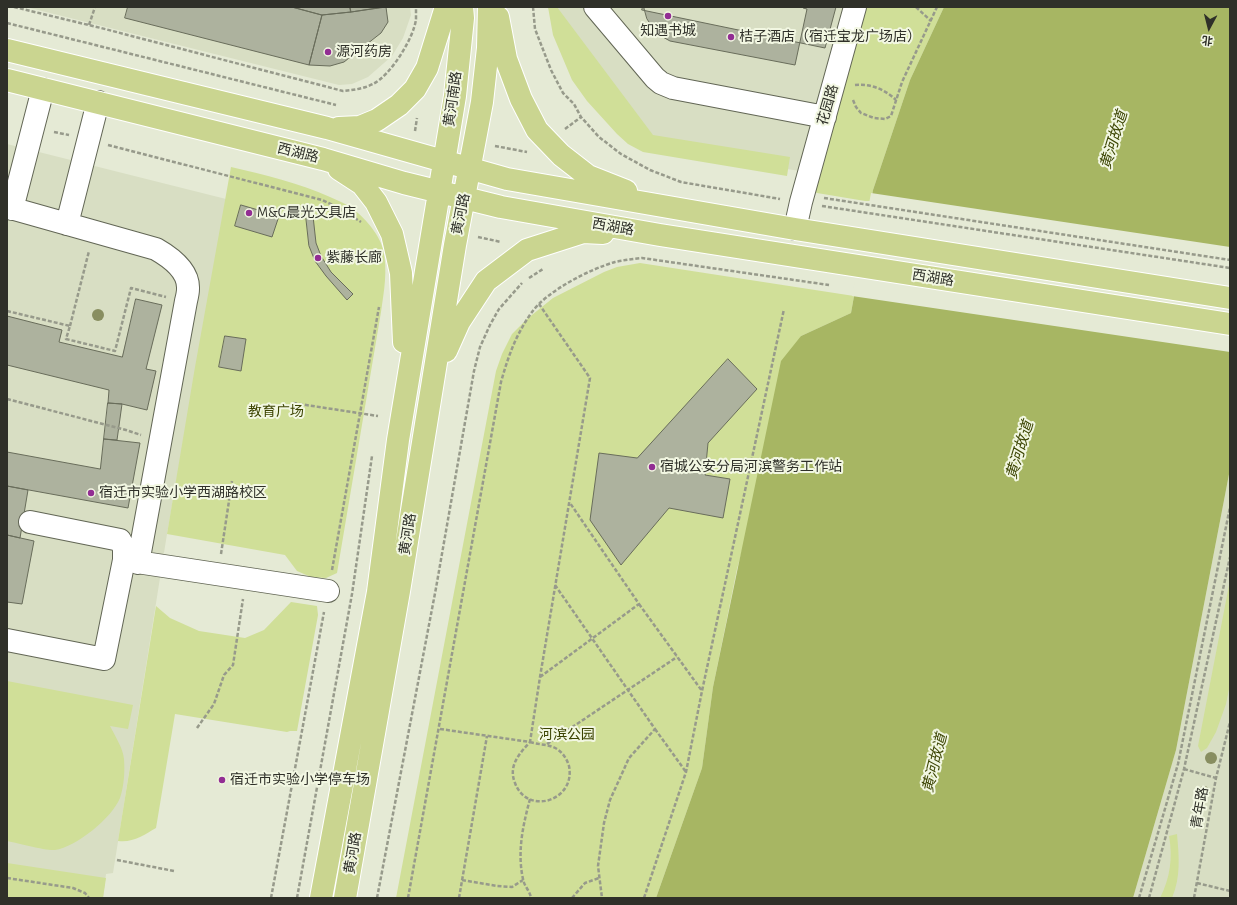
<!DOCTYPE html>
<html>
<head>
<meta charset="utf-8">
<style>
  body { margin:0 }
  #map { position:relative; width:1237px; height:905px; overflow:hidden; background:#e5ead5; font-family:"Alegreya Sans","Noto Sans SC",sans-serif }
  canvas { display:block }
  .frame { position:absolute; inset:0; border:8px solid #2f3029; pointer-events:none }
  .north { position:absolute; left:1189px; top:8px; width:40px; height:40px; -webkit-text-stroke:3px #f2f7e2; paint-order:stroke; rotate:187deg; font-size:11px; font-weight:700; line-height:16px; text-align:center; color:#2f3029 }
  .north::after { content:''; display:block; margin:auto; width:14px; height:18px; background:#2f3029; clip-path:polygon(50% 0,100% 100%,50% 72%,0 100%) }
</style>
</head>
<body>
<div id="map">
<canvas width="1237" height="905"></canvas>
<div class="frame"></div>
<div class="north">北</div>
</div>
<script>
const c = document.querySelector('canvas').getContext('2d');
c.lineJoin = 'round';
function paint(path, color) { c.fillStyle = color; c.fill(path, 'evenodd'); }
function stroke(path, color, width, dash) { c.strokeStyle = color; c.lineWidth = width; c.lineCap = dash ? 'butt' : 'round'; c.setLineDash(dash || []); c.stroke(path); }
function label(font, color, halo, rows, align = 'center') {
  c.font = font + ' "Alegreya Sans","Noto Sans SC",sans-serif'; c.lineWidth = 4; c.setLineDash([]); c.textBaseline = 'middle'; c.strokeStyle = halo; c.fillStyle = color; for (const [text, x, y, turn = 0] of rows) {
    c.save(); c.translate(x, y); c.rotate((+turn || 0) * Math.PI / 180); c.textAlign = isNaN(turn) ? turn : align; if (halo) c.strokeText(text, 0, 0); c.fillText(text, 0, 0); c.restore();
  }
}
paint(new Path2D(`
  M26,7H410L411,15L403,38L392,56L368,77L352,84L339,85Z
  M547,7H844L800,171L649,148Z
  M7,144L226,199L167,534L113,873L106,874L103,898H7Z
  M1230,469V898H1133L1176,750Z`), '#d8dec3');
paint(new Path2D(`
  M548,7H557L653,135L790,157L787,176L643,152L628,144L617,134L587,101L572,80L553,35Z
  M864,7H944L910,80L873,190L871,201H865L817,193L811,190Z
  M231,167C265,175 299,183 330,197C336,200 342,202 347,205C361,213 379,233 383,249C388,270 384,291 381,312L337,573L326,578L311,577L297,571L285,555L167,534L195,367Z
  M640,263L854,296L851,313L801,336L737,569L713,687L702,768L656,898H396L496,371L502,354L512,334L527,319L553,298L604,272L617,267Z
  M1230,580V684L1226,704L1216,732L1207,748L1201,752L1198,746Z
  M291,602L317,606L318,615L297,731H290L287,732L175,714L156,828C144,835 133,843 118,841L156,606L170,618L199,631L245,638L264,630Z
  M7,681L133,705L128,729L110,726C115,736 123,748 124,759C125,772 124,786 120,798C112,818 76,847 55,850C46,851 18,843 7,841Z
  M1177,834C1179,856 1181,877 1172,898H1160C1170,878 1173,858 1169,836Z
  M7,863L106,878L103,898H7Z`), '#d0df98');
paint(new Path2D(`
  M944,7H1230V469L1176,750L1133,898H656L702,768L713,687L781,361L801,336L851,313L873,190L910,80Z`), '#a7b663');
paint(new Path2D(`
  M871,193L1230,247V352L852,296Z`), '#e5ead5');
const building = new Path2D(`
  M128,7H292L322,15L309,65L125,18Z
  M292,7H350L351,12L322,15Z
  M350,7H386L351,12Z
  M386,7L388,22L381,33L344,62L330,66L309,65L322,15L351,12Z
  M643,7H836L825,48L642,10Z
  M644,7H803V8L807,9L795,65L670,41L661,36L655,31L647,19Z
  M241,205L279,216L272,237L235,226Z
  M306,216H313L316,243L321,256L331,272L353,294L347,300L326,276L315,261L309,246Z
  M136,299L162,305L146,369L156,371L147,410L122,404L108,403L109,390L7,365V316L62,330L59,342L122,357Z
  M225,336L246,339L241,371L219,367Z
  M728,359L757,389L708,443L705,475L730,479L723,518L669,508L621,565L590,520L599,453L637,458Z
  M108,403L122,404L117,440L104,439Z
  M104,439L140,443L128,508L7,486V452L100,469Z
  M7,486L28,490L20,538L7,535Z
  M7,535L34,541L22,604L7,602Z`);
paint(building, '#adb29e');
stroke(building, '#696d5b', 1);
const minor = new Path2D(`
  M595,7L655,78L661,83L673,88L825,117
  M7,207L156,249C170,257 189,270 188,289C188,293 187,297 186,301L138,563
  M12,209L43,89
  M67,224L98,102
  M795,229L801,202L855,7
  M124,560L328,591
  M7,640L104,659L124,560V548L120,540L30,522`);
const major = new Path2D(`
  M498,17L506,59L521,99L537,130L561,155L588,176L626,191
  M7,50L327,128L507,179L795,229L1230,298
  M7,80L323,159L404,183L501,207L660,235L1230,324
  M339,128L360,127L377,120L399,105L415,89L427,68L446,7
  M339,169L362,184L376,202L392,234L401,273L404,342
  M446,351L459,322L486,281L527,250L583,232L603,233
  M321,898L378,592L398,440L455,96L463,18L462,7
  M345,898L399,591L455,245L482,102L488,48L489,7`);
stroke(minor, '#626655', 24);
stroke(major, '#fff', 24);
stroke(new Path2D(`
  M14,7L101,28L343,91C353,90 363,89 373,84C390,76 414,38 416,19C416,15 416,11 416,7
  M533,7L535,29L551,70L563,93L574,104L581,117L599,137L621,154L650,170L681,182L780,199
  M916,7L931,21
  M7,23L336,105
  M89,25L95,7
  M855,85C870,83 886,90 896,100
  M853,100L856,107L861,113L874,118L885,119L891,116L902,82L937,7
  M565,129L581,117
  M415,131L417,118
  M54,132L69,135
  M108,145L322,200L339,208L361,222
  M495,146L527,152
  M824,198L1230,260
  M822,206L1230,268
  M478,237L501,242
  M529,278L543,269
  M7,311L70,326L66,339L115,351L131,288L166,297
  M70,326L89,251
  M7,399L126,430L141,435
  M293,403L378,416
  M221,554L232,481
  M332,570L379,307
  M555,585L655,729L629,758L610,800L604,823L598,866L602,898
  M639,604L702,691
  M540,677L639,604L570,503
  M197,728L214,704L224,675L233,665L243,599
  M440,729L530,742L540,677L590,378L539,304
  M655,729L686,772
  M530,742C539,745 549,744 557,749C563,753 567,759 569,766C576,801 527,816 515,783C508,766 519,754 530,742Z
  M547,744L677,657
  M1184,769L1216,778
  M530,799C523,825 517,852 523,879C524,886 530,891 531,898
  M117,860L174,871
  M7,878L73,888L85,893L89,898
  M462,880L497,886L512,887L523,880
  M1197,883L1230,891
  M271,898L324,612
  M297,898L352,594L372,456
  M377,898L436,588L474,371L480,347L490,325L499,309L522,283
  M408,898L501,382C508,357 516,334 532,312C547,291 590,269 615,262C624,260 633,259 642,258L829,285
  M459,898L487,736
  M572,898L585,883L599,878
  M644,898L686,772L702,691L784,309
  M1139,898L1178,764L1230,507
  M1149,898L1184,769L1230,557
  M1194,898L1216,778L1230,722`), '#979a8b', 2.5, [4, 2]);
stroke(minor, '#fff', 22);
stroke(major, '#cad590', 22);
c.fillStyle = '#888e60';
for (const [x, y] of [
  [98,315],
  [1211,758],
  [1204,792]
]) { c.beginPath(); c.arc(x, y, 6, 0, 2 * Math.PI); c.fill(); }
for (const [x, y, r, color] of [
  [668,16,4,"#922d93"],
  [731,37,4,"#922d93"],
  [328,52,4,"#922d93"],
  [249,213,4,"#922d93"],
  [318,258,4,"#922d93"],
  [652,467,4,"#922d93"],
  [91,493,4,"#922d93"],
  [222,780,4,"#922d93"]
]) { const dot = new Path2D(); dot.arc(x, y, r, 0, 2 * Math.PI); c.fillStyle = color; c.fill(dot); stroke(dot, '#f2f7e2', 1.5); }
label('14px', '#2f3029', '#f2f7e2', [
  ["知遇书城",668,31,"center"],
  ["桔子酒店（宿迁宝龙广场店）",739,37],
  ["源河药房",336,52],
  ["M&G晨光文具店",257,213],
  ["紫藤长廊",326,258],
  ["宿城公安分局河滨警务工作站",660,467],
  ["宿迁市实验小学西湖路校区",99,493],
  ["宿迁市实验小学停车场",230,780]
], 'left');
label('14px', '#2f3029', '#f2f7e2', [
  ["黄河南路",453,99,-82],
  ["花园路",828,105,-74],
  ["西湖路",298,153,14],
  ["黄河路",461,214,-79],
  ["西湖路",613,227,10],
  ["西湖路",933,278,9],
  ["黄河路",408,534,-81],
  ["青年路",1200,808,-80],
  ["黄河路",353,853,-80]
]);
label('14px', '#3b4301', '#f2f7e2', [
  ["教育广场",276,412],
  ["河滨公园",567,735]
]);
label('italic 15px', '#3b4402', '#f2f7e2', [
  ["黄河故道",1114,140,-73],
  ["黄河故道",1020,450,-73],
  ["黄河故道",935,763,-76]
]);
</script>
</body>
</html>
